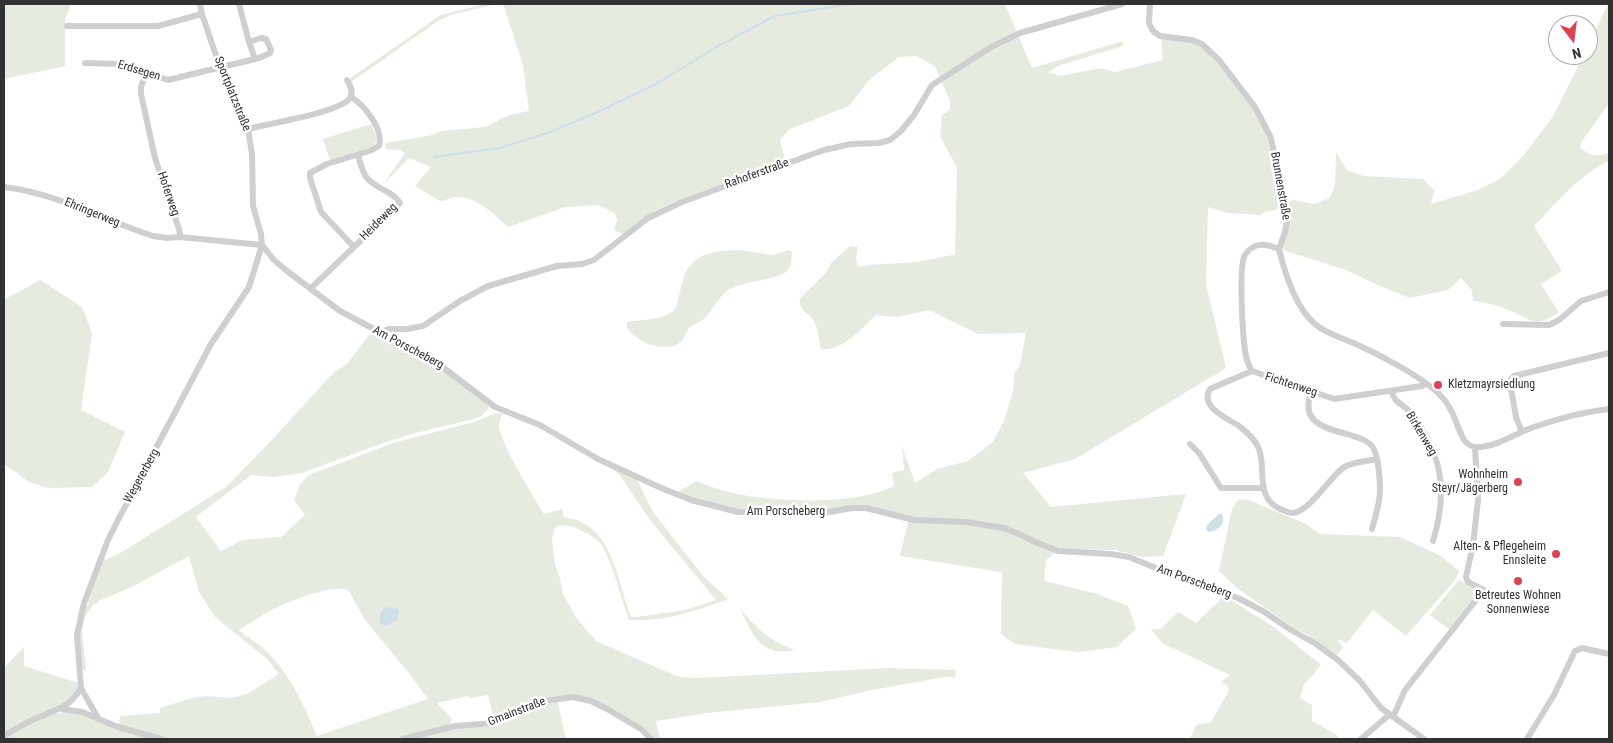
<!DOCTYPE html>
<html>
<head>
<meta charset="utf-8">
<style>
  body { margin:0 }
  #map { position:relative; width:1613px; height:743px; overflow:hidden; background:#fff; font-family:"Roboto Condensed",sans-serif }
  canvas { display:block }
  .frame { position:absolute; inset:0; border:5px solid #323232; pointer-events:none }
  .north { position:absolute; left:1548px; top:15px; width:50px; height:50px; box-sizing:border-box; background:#fff; border:1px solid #adadad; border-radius:50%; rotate:165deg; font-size:14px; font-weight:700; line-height:20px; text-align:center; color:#323232 }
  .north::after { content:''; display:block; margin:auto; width:18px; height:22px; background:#da4351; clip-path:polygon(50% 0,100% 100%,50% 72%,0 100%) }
</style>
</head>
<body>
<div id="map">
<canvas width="1613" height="743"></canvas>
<div class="frame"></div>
<div class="north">N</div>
</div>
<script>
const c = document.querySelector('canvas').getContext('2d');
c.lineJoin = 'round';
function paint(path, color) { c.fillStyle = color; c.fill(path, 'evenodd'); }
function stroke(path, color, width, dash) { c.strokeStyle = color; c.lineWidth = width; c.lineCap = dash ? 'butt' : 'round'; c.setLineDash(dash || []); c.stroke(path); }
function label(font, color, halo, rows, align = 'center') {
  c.font = font + ' "Roboto Condensed",sans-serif'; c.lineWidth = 5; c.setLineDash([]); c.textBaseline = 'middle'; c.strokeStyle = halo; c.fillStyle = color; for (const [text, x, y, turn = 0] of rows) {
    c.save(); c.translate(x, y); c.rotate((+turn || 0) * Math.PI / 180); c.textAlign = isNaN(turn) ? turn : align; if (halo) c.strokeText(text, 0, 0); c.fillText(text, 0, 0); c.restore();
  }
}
paint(new Path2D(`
  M4,4H71L65,19V66L4,79Z
  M485,4H496L451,15L438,21L351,82L349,79L441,15Z
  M503,4H1005L1032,68L1123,41V46L1058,66L1048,72L1060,76L1101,68L1115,72L1163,60L1161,38L1191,41L1204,48L1208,45L1230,69L1265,119L1272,134V157L1283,208L1262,213V215L1227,213L1208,207L1206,284L1226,368L1075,459L1023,473L1051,507L1186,494L1163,556L1142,557L1115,550L1060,549L1046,560L1044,581L1094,593L1128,606L1136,629L1117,647L1078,652L1015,644L1001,634L1002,572L900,556L908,522L906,517L842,507L825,510L743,511L676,493L696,481C707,485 719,490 732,493C775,502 854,506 894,486L892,473L904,470L902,446L915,483L937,469L968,461L993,442L1004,421L1013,391L1015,372L1020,365L1026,333L978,334L929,310L897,317L876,315C861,329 842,352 821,349C819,341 818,329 814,321C809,313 798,310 800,298L826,273L831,263L850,246L858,247L856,258L858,267C877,263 896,264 915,262C928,261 941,256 955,255L957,168L940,136L942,115L950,110V101L935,66L916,56L899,57L868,81L849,106L790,129L780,140L785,161L673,202L653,212L623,234L614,230L617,221L615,213L598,205L565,207L508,227C494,214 476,196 456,197C450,197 446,201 440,201L415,186L431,167L409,158L383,185L405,153L399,150L386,149L385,143L428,136L442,131L485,127L509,115L529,111L523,65Z
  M1608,4L1609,103L1580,144L1581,149C1593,156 1596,157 1609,153V161C1579,174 1557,203 1534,226L1562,271L1541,284L1559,313C1533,327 1535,322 1511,311C1499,305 1486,303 1473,301L1472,290L1461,278L1448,290L1410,298L1380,286L1346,270L1283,250L1286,202L1294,200L1314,204L1330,198L1335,185L1336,152L1347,170L1364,176L1423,179L1434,190L1431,204L1478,190L1500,179L1523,156L1552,118L1584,55H1588V46Z
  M371,124L377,138L374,146L330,160L323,139Z
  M740,250L772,255L789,250L792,252C792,258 791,266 788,270C779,281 741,280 727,291C718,298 713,309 705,318C701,322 694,324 689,328C686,331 686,334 684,338C676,352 649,347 639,339C632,334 626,331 627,322C643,319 662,321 674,310C679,300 680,290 683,280C691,252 715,251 740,250Z
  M40,280L82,307L92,333L81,410L125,432L108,472L92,487L47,488L29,482L4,464V300Z
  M372,331L424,358L455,379L488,406L489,409L481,416L474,419L419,432L383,443L302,473L274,477L251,475L196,517L221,551L243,540L281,537L305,515L294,500L300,484L309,475L393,443L474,422L496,413L503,414C501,418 499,421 499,426C501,445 533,496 544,514L562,509L564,517C569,519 575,519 579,521C615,536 618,585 631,617H637L685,610L716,600L650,520L621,477L612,468L637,480L653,512L703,576L728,599C696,611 664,622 629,620C622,601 611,557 600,543C595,537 587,533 580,530C573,526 565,524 558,526L554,530L552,540L555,564L560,578L563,594L577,619L596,641L674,675L682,677L698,678L888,668L955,670L956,677H944L872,690L820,702L707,713L656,721L660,739H654L582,696L563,695L547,698L530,704L510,716L494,721L488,695L470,698L468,696L437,703L452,719L448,727L394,739H169L119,725L120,716L160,713V708L192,698L205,696L231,698L247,694L279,674L267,659L215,617L199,592L189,556L132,587L100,600L92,606L85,617L82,630L86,671L82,670L79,630L86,606L89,605L88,601L103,558L106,560L127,549L226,487L270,442L334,372L347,364ZM330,589H343L349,591L365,620L408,672L428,699L317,736C303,704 290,673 264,649C256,642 247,637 239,630C271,609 292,598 330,589Z
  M1246,499L1306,524L1320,534L1400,537L1441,556L1459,571L1456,579L1406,636L1373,610L1347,643L1337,639L1343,648L1336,655L1306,634L1293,628L1287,623L1237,588L1219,571L1232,509L1238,500Z
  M1459,580L1480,592L1450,630L1430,615Z
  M1224,596L1274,627L1321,665L1303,686L1300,698L1312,705V721L1337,735L1338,739H1190L1196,725L1211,722L1229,691L1227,685L1221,682L1230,675L1162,643L1151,629H1161L1178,612L1196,623Z
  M740,609C758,629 769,641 795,650C761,658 753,635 740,609Z
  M24,647V666L78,683C78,686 77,691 75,694C63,710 22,724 4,733V668Z
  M557,699L566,739H413L458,728L490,726Z
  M64,712L87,716L153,739H4V738C23,728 42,716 64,712Z`), '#e5ebdf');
paint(new Path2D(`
  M1219,514H1222C1226,524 1218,531 1208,532L1206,529L1207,525Z
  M387,607L396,608L399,610L397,620L385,626L381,624C378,616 380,611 387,607Z`), '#cddfe9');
stroke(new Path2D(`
  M434,157L500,148L550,132L598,112L658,83L720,45L775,16L852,4`), '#cddfe9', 2);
stroke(new Path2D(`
  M239,4L249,42
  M1150,4L1149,23L1153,31L1160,36L1192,40L1202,44L1219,60L1255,107L1271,138L1287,220L1285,232L1279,249C1285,274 1295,307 1315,324C1326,334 1343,338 1356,344C1380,355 1423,377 1441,396C1453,408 1456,425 1464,440C1468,445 1473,448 1480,447C1497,446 1515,434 1531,428C1557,419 1582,412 1609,409
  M67,26H158L202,14
  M85,63L121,64L168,80L259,58L270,53L271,50L266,39L261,38L249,42L255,59
  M146,73L141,87V94L155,158L179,229L180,237
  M351,97C364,105 384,129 379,146L372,150L327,164L310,173V178L321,212L354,247
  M248,129C266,124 342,112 350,98C354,92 350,85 347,80
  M4,187C56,193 104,220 153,236L167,238L180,237L262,245
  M262,245L274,260L287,271L340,311L436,362L495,407L540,425L598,459L659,487L691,500L738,512L823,513L852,508H866L914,520L966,522L1004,528L1021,535L1035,542L1058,551L1111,554L1129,557L1197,585L1238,598L1263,611L1291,630L1316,644L1338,660L1360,681L1381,708L1424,739
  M1279,249C1266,244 1254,241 1245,255C1238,267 1243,341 1246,356C1247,362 1249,366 1252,371L1334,399L1422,386L1426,384
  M310,289L400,203C393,191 376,189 367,178C362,172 360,162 358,155
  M1503,324L1549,325L1559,320L1581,301L1609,292
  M381,333L388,329H407L423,326L460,301L488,286L557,266L582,264L594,260L648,218L682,202L824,150L851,144L879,143L890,140L901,131L914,115L932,85L993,46L1020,33L1122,4
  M1252,371L1210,389C1199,407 1227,418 1239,426C1247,432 1255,439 1259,449C1266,467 1256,493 1275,506C1280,509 1287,513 1293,513C1310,511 1329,478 1344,467C1352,462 1367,461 1377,459
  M1392,391C1394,404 1404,404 1411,413C1443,455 1448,492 1433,541
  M1311,392C1295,437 1355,427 1372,446C1376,451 1377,458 1378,464C1382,493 1380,501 1372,529
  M1522,432L1516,417L1510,383L1511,379L1514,376L1609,353
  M1190,444L1199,453L1221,488H1264
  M62,709L82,712L118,727L161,739
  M1393,717L1405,690L1484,590L1468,582L1466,577L1473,545L1478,500L1475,447
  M98,718L81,688L77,635L84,603L108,540L118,520L211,344L249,287L262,245L261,234L253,206L252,154L248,129L225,82L202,14L200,4
  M4,736C15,729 27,722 39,717C58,709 70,707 81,688
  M403,739L455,726L494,723L515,715L544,701L573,697L591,701L607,709L641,729L651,739
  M1361,739L1389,715
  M1527,739L1554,695L1575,651L1582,648L1609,654`), '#cfcfcf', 6);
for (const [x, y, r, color] of [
  [1438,385,5,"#da4351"],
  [1518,482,5,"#da4351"],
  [1556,554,5,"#da4351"],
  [1518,581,5,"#da4351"]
]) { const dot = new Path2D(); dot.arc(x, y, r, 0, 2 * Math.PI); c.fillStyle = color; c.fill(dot); stroke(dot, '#fff', 2); }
label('12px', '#323232', '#fff', [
  ["Erdsegen",139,71,17],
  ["Sportplatzstraße",232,94,68],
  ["Rahoferstraße",757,174,-20],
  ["Brunnenstraße",1280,186,80],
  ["Hoferweg",168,194,71],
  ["Ehringerweg",92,213,22],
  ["Heideweg",379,222,-45],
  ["Am Porscheberg",408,348,28],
  ["Fichtenweg",1291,385,18],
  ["Birkenweg",1421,434,59],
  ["Wegererberg",142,476,-61],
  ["Am Porscheberg",786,512],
  ["Am Porscheberg",1194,582,20],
  ["Gmainstraße",517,712,-21]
]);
label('12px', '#323232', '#fff', [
  ["Kletzmayrsiedlung",1448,385,"left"],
  ["Wohnheim",1508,475],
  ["Steyr/Jägerberg",1508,489],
  ["Alten- & Pflegeheim",1546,547],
  ["Ennsleite",1546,561],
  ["Betreutes Wohnen",1518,596,"center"],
  ["Sonnenwiese",1518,610,"center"]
], 'right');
</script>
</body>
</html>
